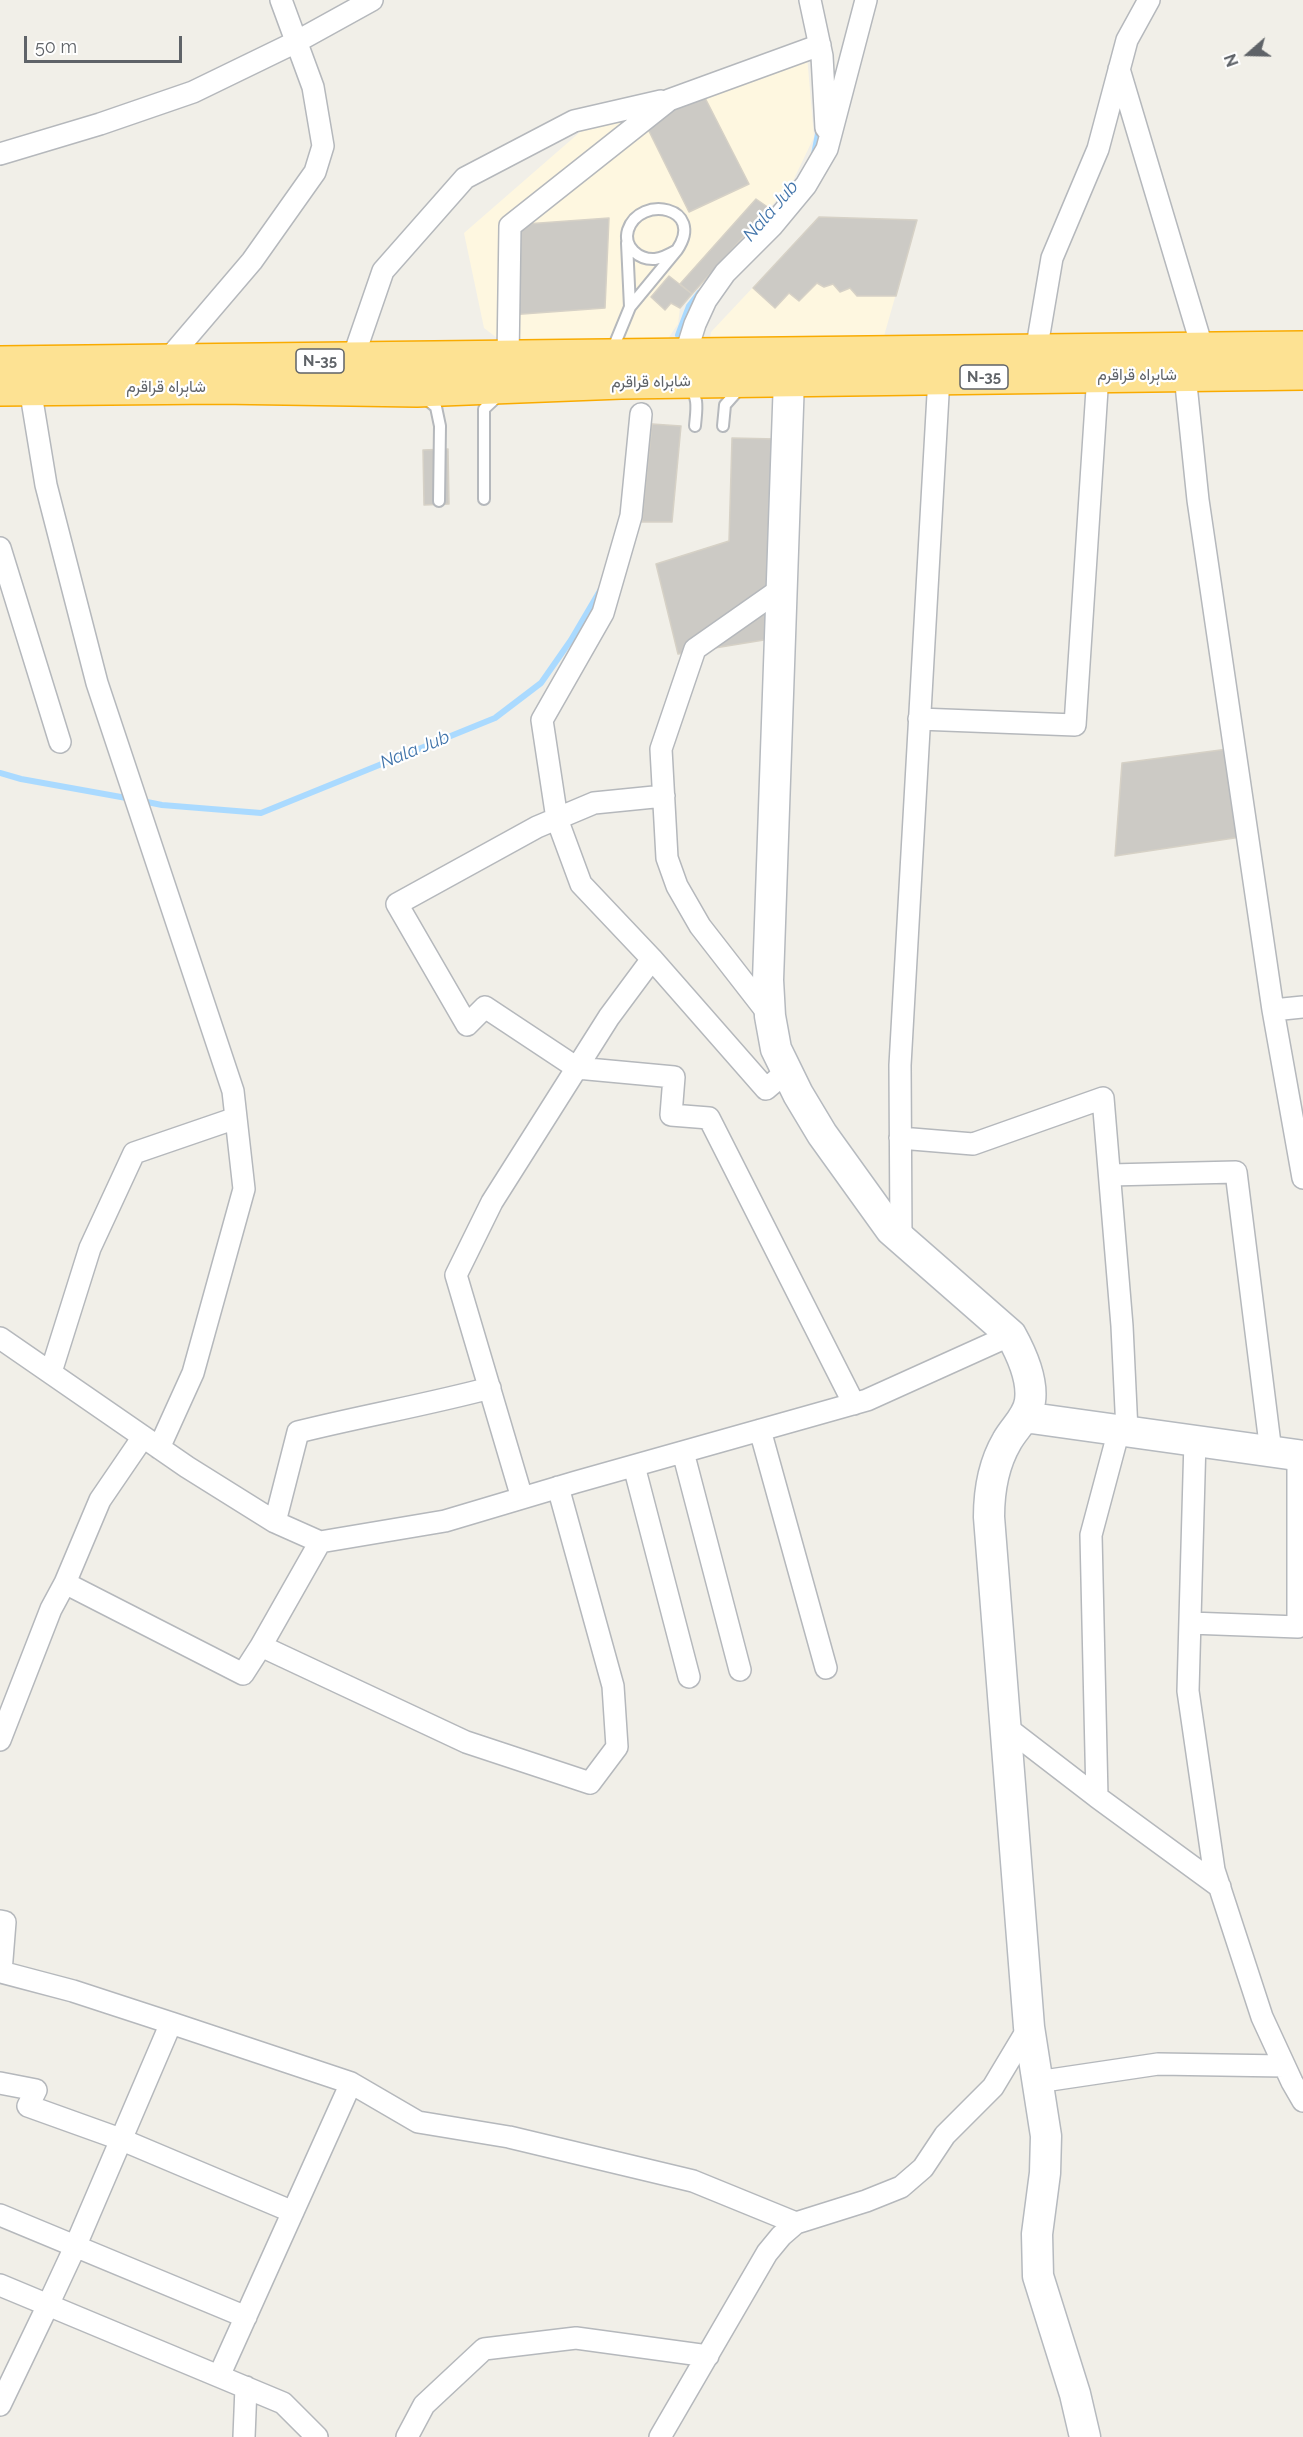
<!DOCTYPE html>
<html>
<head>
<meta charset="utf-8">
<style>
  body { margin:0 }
  #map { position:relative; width:1303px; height:2437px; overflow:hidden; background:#f1efe8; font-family:Raleway,sans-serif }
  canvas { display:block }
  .north { position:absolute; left:1219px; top:24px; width:60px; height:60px; -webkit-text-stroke:4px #fff; paint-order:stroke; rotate:250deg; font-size:16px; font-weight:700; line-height:24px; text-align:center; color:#5f6368 }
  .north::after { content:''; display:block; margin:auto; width:21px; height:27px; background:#5f6368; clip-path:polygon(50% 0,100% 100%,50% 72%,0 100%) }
  .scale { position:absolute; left:24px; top:36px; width:158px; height:27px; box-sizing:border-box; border:3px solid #5f6368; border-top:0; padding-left:8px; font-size:18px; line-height:21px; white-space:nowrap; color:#5f6368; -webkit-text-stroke:4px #fff; paint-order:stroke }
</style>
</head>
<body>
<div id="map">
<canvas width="1303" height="2437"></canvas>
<div class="north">N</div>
<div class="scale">50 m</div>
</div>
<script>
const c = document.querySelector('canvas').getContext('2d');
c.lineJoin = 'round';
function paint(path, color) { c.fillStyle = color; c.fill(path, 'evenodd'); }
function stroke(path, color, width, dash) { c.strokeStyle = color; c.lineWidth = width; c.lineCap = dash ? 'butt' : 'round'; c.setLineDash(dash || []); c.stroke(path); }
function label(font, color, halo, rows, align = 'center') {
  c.font = font + ' Raleway,Vazirmatn,sans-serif'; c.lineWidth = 4.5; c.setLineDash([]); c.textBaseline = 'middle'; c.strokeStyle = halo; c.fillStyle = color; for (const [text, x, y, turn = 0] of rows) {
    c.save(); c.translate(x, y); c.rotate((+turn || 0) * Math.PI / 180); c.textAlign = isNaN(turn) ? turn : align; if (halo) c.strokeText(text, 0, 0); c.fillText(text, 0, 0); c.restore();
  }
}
paint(new Path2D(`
  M806,44L814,137L792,183L680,308L678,324L667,340L505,344L484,328L464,233L595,119Z
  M819,217L917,220L884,336L710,338L711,332Z`), '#fef7e0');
stroke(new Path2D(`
  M814,154L819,129
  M678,335L689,306L699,293
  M0,773L21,779L132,799
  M142,801L162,805L261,813L495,718L541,683L571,640L601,589`), '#aadaff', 6);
const building = new Path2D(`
  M700,88L749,184L689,212L642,117Z
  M756,199L769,208L692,294L680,284Z
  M819,217L917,220L896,296H857L850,288L840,292L833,284L824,287L817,283L799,301L789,293L775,308L753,288Z
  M609,218L605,308L509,315L512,225Z
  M669,276L692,294L680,308L671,303L665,310L651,297Z
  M652,424L681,426L672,522H642Z
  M732,438L777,439L770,639L678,654L656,564L729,541Z
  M448,449L449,504L424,505L423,450Z
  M1228,749L1241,837L1115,856L1122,763Z`);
paint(building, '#cccac5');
stroke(building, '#d6d1c6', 1.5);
const lane = new Path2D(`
  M630,307L677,250C706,207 640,194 628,230C623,247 639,260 655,259C663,258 670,254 677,250
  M615,354L616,341L630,307L627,243
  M688,387C700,396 696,412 695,426
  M425,398L436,407L440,426L439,501
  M723,426L725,405L741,387
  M484,499V409L499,395`);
const street = new Path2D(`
  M810,0L822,56L826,128
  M1119,69L1203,350
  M0,154L100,124L193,92L296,42L372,0
  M1036,352L1052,258L1098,149L1127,40L1149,0
  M685,356L695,324L706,300L725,273L772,226L806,185L827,149L866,0
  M508,358L510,226L669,100L820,45
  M352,361L383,271L465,178L574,121L661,101
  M165,363L252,261L315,172L323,146L313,87L281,0
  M1185,375L1198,500L1273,1010L1303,1007
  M30,388L46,485L97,683L233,1091L244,1189L193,1373L159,1448
  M641,414L631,516L603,613L542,720L557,819L581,884L652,959
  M0,548L60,742
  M919,719L1075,725L1098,374
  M664,796L594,803L537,827L397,904L467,1025L485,1007L577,1068L674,1077L671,1115L709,1118L854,1404
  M1273,1010L1303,1178
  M770,1016L700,926L677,886L667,858L661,749L695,649L782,588
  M900,1138L973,1144L1103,1098L1122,1326L1127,1431
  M1110,1175L1236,1172L1271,1452
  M901,1239L900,1065L939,377
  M0,1338L187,1467L275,1522L320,1542L445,1521L576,1482L867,1400L1011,1335
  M51,1372L90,1248L134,1153L236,1118
  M760,1430L826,1668
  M1119,1430L1091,1535L1097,1797L1220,1887
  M1195,1440L1188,1691L1214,1870L1262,2017L1292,2082L1303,2101
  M683,1452L740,1670
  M634,1466L689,1677
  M522,1498L456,1275L492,1202L609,1017L652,959L766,1089L786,1072
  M275,1522L298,1432C362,1416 426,1405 490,1388
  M320,1542L261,1646L466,1742L590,1783L617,1747L613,1686L558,1487
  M65,1583L243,1674L261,1646
  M1190,1623L1298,1627V1456
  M1006,1727L1097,1797
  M0,1740L51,1609L65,1583L100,1500L143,1437
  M0,1921L5,1922L1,1972L73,1991L171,2023
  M1037,2082L1158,2064L1284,2066
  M0,2083L36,2090L28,2106L120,2139L293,2212
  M0,2215L246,2317
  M0,2285L48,2305L75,2247L171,2023L351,2083L418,2122L509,2137L693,2181L796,2223
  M219,2376L351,2083
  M0,2405L48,2305L283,2403L317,2437
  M244,2437L246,2387
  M407,2437L424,2405L484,2349L576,2338L708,2356
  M660,2437L767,2253L781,2236L796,2223L866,2201L901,2187L923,2168L945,2135L993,2087L1029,2027`);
const secondary = new Path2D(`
  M789,379L768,980L770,1016L776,1049L798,1094L822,1134L891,1230L1011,1335C1021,1353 1033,1380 1030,1401C1028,1417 1014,1428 1007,1441C993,1465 989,1490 989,1517L1029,2027L1046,2136L1045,2173L1037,2234L1038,2276L1075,2394L1085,2437
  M1024,1417L1303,1456`);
const highway = new Path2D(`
  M0,363L1303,348
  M0,389L219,387L417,390L621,382L1303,373`);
stroke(lane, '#b5b8bc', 14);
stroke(street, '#b5b8bc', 24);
stroke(secondary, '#b6babf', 33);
stroke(highway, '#f9ab00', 36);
stroke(lane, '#fff', 10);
stroke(street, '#fff', 21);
stroke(secondary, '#fff', 30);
stroke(highway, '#fde293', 33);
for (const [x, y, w] of [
  [320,361,48],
  [984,377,48]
]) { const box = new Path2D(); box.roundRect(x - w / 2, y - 12, w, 24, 4.5); c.fillStyle = '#fff'; c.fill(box); stroke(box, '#5f6368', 1.5); }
label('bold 15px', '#5f6368', null, [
  ["N-35",320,361],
  ["N-35",984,377]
]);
label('16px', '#5f6368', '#fff', [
  ["شاہراہ قراقرم",1137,375],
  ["شاہراہ قراقرم",651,382,-1],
  ["شاہراہ قراقرم",166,387]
]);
label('italic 18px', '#4174aa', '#fff', [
  ["Nala Jub",771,211,-49],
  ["Nala Jub",415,750,-22]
]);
</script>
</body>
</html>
